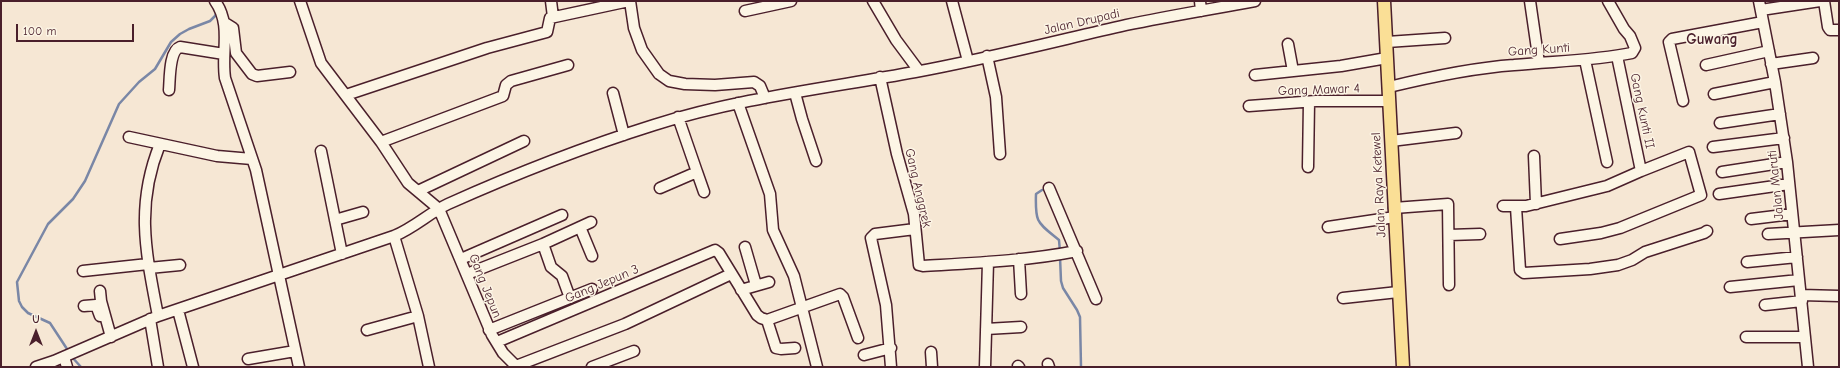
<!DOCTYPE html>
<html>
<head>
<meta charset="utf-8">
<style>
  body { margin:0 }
  #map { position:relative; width:1840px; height:368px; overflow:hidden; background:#f6e7d4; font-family:"Comic Neue",sans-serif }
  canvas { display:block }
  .frame { position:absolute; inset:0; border:2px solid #4a1f2b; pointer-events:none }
  .north { position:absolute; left:16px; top:312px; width:40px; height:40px; -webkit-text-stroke:3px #fcf5e5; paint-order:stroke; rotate:0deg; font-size:11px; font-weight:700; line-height:16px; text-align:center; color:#4a1f2b }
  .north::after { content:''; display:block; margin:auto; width:14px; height:18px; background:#4a1f2b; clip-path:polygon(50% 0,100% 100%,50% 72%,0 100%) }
  .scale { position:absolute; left:16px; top:24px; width:118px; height:18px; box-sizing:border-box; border:2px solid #4a1f2b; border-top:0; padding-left:5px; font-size:12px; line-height:14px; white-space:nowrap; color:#4a1f2b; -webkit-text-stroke:3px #fcf5e5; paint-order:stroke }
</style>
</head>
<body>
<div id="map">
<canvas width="1840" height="368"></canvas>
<div class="frame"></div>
<div class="north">U</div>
<div class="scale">100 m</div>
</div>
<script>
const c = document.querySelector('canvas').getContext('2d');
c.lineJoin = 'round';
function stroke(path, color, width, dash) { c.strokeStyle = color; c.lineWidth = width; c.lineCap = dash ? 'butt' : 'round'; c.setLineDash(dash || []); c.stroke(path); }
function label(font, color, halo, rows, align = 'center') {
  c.font = font + ' "Comic Neue",sans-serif'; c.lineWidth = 3; c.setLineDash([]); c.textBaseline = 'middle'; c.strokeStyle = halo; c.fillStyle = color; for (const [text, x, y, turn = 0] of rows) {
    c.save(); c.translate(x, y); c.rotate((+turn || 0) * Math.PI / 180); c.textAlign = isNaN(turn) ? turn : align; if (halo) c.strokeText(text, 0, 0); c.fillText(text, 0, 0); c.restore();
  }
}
stroke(new Path2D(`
  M1042,190L1036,194C1035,223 1037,222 1059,240L1060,252
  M1060,257L1061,281L1063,288L1077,310L1080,317L1081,367
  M69,352L50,323L28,313L22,307L19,301L17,282L48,224L73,199L85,181L119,104L139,82L155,69L171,42L180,34L189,29L210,21L215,16L217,11
  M71,356L81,367`), '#7a87a6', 2.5);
const minor = new Path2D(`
  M215,1C232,25 221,51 225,78L256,170L299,367
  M300,1L321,63L381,142L503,96L506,85L511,81L568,65
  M551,1L553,17
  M630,1L634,28L642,50L659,74L669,81L685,84L715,85L754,82L760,86L765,98
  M873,1L896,40L919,71
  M952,1L968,61
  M1200,1L1201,11
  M1530,1L1539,63
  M1759,1L1775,82L1787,162L1808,367
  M1824,1L1828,27L1830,30H1839
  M1761,10L1820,1
  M745,11L791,1
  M225,23L233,28L236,53L252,74L257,76L290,72
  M1387,42L1445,38
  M1288,44L1293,71
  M987,56L996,97L1000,154
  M1617,56L1641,171
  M1585,60L1607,162
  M1771,64L1813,58
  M1706,65L1769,51
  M1255,75L1341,66L1387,58
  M880,77L897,154L914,214L919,265L923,266C974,263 1026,261 1077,251
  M1389,87C1430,77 1471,68 1514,65C1554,61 1593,61 1632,53L1635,48L1630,36L1624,29L1608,1
  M169,90C170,79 169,51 180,47L224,54
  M613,93L624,135
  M795,93L802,119L816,161
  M1714,94L1775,82
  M346,95L487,48L547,32L550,18L629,1
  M1683,101L1669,42L1672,39L1763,22
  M738,103L770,194L773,230L794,276L817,367
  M1249,106L1316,101H1389
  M1720,123L1780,114
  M129,137L217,156L252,159
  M1391,141L1456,133
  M381,142L408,183L439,209L492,335L503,353L517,367
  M1713,147L1784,138
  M321,151L342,254
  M1534,156L1536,204
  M1308,167L1309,102
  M697,172L704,192
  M1722,172L1787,162
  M660,188L697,172L678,117
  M1049,188L1096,299
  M418,191L524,141
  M1719,194L1789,184
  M1503,206H1526L1607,186L1641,171L1689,152L1701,195L1620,228L1601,233L1560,239
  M1516,207L1520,270L1524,273L1590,269L1618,265L1632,260L1645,252L1704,233L1707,231
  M1394,208L1448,204L1449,285
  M1751,219L1792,214
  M335,220L363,212
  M580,227L592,256
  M1328,227L1395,217
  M1768,234L1839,230
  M1449,235L1480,234
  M394,236L418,316L429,367
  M543,244L551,267L562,276L570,298
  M745,247L756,285
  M461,259L562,215
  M1019,259L1021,294
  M1747,262L1797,257
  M149,268L180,265
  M83,271L148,264
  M467,274L543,244L591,222
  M1730,287L1799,280
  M741,290L769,282
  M100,291L101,301L111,337
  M1801,295L1839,296
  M1343,298L1398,292
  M1765,305L1802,301
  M84,306L96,305L100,316
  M178,310L193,367
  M158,316C146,253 135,206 160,144
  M150,319L158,367
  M767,320L776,348L781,349L795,348
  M986,329L1021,327
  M367,330L418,316
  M489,330L592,289
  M1746,337H1805
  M497,342L715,250L719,253L757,315L761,318L767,320L840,294L843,297L858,338
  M931,352L932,367
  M864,355L891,348
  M64,357L67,367
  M248,359L295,351
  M1048,364L1049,367
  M516,366L625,324L731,274
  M1018,366L1019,367
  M36,367L54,361L158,316L394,236C414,228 429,213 448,204C515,174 584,147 654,125C739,98 828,88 915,72C986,59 1056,41 1126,25C1169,16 1212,9 1255,1
  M592,367L634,351
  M891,367L886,305L871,238L875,234L915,229
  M985,367L988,262`);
const major = new Path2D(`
  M1384,1L1403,367`);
stroke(minor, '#4a1f2b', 13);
stroke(major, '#4a1f2b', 15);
stroke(minor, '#fcf5e5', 10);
stroke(major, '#fadf96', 12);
label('13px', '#4a1f2b', '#fcf5e5', [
  ["Jalan Drupadi",1082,22,-13],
  ["Gang Kunti",1539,50,-4],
  ["Gang Mawar 4",1319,90,-2],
  ["Gang Kunti II",1642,111,78],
  ["Jalan Raya Ketewel",1379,185,-93],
  ["Jalan Maruti",1776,185,-96],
  ["Gang Anggrek",918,188,77],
  ["Gang Jepun 3",602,284,-23],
  ["Gang Jepun",485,286,68]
]);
label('bold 15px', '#4a1f2b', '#fcf5e5', [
  ["Guwang",1712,40]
]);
</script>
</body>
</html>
